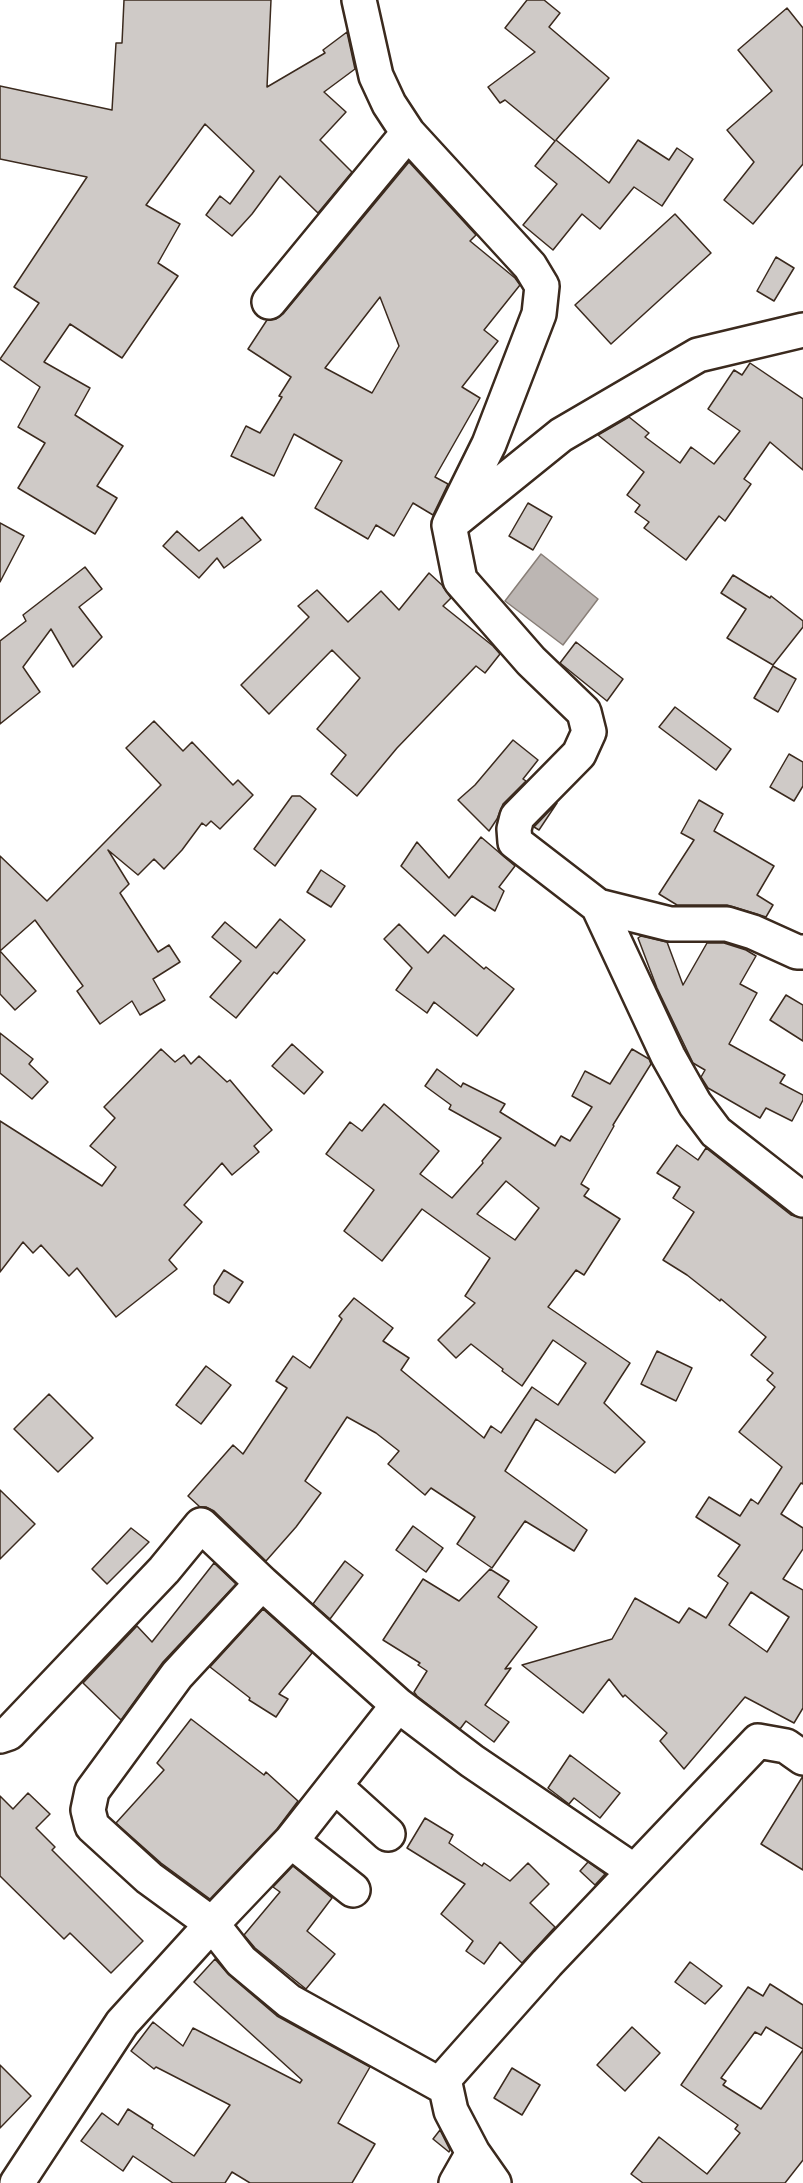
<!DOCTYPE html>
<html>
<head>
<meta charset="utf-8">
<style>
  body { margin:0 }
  canvas { display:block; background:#fff }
</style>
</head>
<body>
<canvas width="803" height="2183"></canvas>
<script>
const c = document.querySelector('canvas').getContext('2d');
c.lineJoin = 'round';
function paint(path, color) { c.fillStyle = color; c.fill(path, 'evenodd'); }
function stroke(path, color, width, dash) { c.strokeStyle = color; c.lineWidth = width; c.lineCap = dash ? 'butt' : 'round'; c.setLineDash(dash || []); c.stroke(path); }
const water = new Path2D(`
  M541,554L598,599L563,645L505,601Z`);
paint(water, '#bcb6b3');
stroke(water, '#887e77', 1.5);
const building = new Path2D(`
  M124,0H271L267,87L325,53L323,50L347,32L355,69L324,92L346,112L320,140L352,172L318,213L280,176L252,214L232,236L206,215L220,196L230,204L254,171L205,124L146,205L180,224L158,263L178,276L122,358L70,324L44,362L90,388L75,415L123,446L97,486L117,498L95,534L18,488L45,443L18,427L40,387L0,359L39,303L14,287L87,177L0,159V86L112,110L116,43H122Z
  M527,0H544L560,13L549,27L609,78L556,140L609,183L638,140L669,160L677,148L693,159L662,206L634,187L600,229L582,214L553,250L523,225L557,184L535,166L555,141L505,100L500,103L488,87L535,52L505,28Z
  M787,8L803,28V164L753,224L724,200L754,162L727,130L772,91L738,50Z
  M409,162L476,235L470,241L515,278L520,285L484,330L498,341L462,387L480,398L435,477L448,484L433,515L413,503L394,536L376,525L368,539L315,508L342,461L294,434L274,476L231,456L246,426L260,433L282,397L279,396L291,377L248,349L267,320L276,319L283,314ZM380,297L399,346L372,393L325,368Z
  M675,214L711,253L611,344L575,305Z
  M776,257L794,268L774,301L757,291Z
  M750,363L803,399V470L770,442L744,479L751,484L725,521L719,516L686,560L644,528L649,522L635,512L640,505L627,495L644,472L598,435L629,417L649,433L645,437L680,463L691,447L714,464L740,431L708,409L734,370L742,375Z
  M528,503L552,517L533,550L509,536Z
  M242,517L261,540L224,568L217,558L199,578L163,546L177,531L199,551Z
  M0,523L24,536L0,582Z
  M85,567L102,589L79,607L102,637L73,667L51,629L23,667L40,692L0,724V641L26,621L23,615Z
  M429,573L442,585L451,598L443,606L493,646L500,654L485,673L476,666L397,748L357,796L331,774L346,755L317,729L360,678L332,650L269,714L241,685L309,617L298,606L317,590L348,622L381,591L399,610Z
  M733,575L770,598L771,596L803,621V627L773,665L727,638L746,609L721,593Z
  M576,642L623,679L607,701L560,663Z
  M773,666L796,679L778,712L754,698Z
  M675,707L731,749L716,770L659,727Z
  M154,721L183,751L192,742L233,785L238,780L253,795L220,829L211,821L206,826L202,823L182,850L164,869L154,859L138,875L108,850L129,884L120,893L158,952L169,945L180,962L153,979L165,1000L140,1015L132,1001L100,1024L77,991L83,986L35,920L0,951L36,991L15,1010L0,994V856L47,901L161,785L126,748Z
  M513,740L538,760L523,779L526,781L503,804L497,819L489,831L458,800L475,785Z
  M789,754L803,762V786L794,801L770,787Z
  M292,796H300L316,809L275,866L254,849Z
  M699,800L723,814L714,831L774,866L757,895L773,905L766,917L727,905H677L659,894L694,840L681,833Z
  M557,803L539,830L534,827Z
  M481,837L515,866L499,887L504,891L495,911L472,896L455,916L401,866L417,842L449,878Z
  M321,870L345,886L331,907L307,892Z
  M280,919L305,940L277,974L274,972L236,1018L210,997L241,961L212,937L225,922L256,948Z
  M399,924L428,953L444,935L484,969L486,967L514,989L477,1036L434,1002L427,1013L396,990L412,968L384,939Z
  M641,936L667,942L683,985L707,943H724L746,950L756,956L740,984L757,993L729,1044L785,1075L780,1083L803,1095V1100L792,1121L766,1108L760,1118L708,1088L701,1077L705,1070L693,1063L657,988L638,938Z
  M786,995L803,1005V1041L770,1020Z
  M0,1033L33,1059L29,1064L48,1082L32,1099L0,1073Z
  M292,1044L323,1072L304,1094L272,1066Z
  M161,1049L175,1062L184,1055L191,1064L199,1056L227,1082L230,1080L272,1130L254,1146L259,1152L232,1175L222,1163L184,1205L202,1222L169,1260L177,1269L116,1317L77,1268L69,1276L41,1245L33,1253L23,1242L0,1272V1121L102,1186L116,1167L90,1146L115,1118L104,1107Z
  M632,1049L649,1059L651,1064L613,1125L614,1126L581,1184L589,1189L584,1196L620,1219L584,1275L576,1270L548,1307L630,1363L604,1403L645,1442L615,1473L536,1419L505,1471L587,1530L574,1551L525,1521L492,1568L457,1544L475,1517L431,1488L425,1495L388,1464L399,1451L376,1433L347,1417L305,1481L321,1493L296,1527L266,1561L214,1511L206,1507H200L188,1496L233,1445L243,1454L287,1388L276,1381L293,1356L310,1368L342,1319L339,1316L354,1298L393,1328L383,1341L409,1358L401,1370L484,1438L491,1426L501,1433L532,1387L558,1405L586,1363L553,1340L522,1386L502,1371L503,1369L471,1344L456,1358L438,1340L475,1303L465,1296L490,1258L422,1209L382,1261L344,1231L374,1190L326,1154L350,1122L362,1131L384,1104L439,1151L420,1174L452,1198L483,1163L482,1161L501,1138L449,1109L451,1105L425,1086L437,1069L461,1087L463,1083L505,1104L500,1112L555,1146L561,1136L570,1141L592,1107L572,1096L585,1071L610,1084ZM506,1181L539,1208L515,1240L477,1214Z
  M677,1145L698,1160L706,1148L791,1215L803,1218V1484L801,1483L781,1514L803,1528V1549L783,1579L803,1590V1708L794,1723L745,1697L684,1769L660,1741L667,1733L625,1695L623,1697L609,1679L583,1713L522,1665L612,1639L635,1598L679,1623L689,1608L706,1618L728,1583L718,1576L740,1545L696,1517L709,1497L740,1516L751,1499L758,1504L782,1467L739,1432L775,1387L767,1380L773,1373L751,1355L766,1337L721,1299L720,1301L687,1275L663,1260L694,1212L673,1198L680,1187L657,1173ZM751,1592L789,1617L767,1652L729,1625Z
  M224,1270L243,1282L229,1303L214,1294V1286Z
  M657,1351L692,1368L676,1401L641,1384Z
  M206,1366L231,1385L201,1424L176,1405Z
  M49,1394L93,1438L58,1472L14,1429Z
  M0,1490L35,1524L0,1559Z
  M413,1526L443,1548L426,1572L396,1550Z
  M131,1528L149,1542L107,1584L92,1569Z
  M345,1561L363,1575L330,1619L313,1604Z
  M214,1563L236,1584L163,1662L121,1720L83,1683L137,1626L152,1642Z
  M490,1569L509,1581L498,1597L537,1627L505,1669L511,1668L485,1705L509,1722L494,1742L466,1721L460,1729L417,1696L414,1692L427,1671L418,1665L420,1663L383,1640L423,1579L459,1601Z
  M263,1609L312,1653L279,1694L288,1699L276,1717L249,1700L250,1698L210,1667Z
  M191,1719L264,1775L266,1772L298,1801L277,1829L210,1899L161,1863L116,1823L164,1770L157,1763Z
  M570,1755L620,1793L600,1818L574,1798L569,1804L548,1788Z
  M803,1776V1870L761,1844Z
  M28,1793L50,1814L36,1828L55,1847L52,1850L143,1941L111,1973L70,1933L64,1939L0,1876V1796L13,1809Z
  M425,1818L453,1835L449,1843L482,1866L484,1863L510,1881L528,1863L549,1884L530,1903L555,1927L522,1963L500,1942L484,1964L466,1951L473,1941L441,1914L465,1884L407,1848Z
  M588,1862L605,1874L595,1885L580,1871Z
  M293,1866L332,1898L307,1931L335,1954L306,1989L255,1948L244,1935L280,1892L273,1887Z
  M215,1959L229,1975L277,2016L370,2067L338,2123L375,2144L352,2183H250L232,2172L225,2183H173L133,2156L123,2171L81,2141L102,2113L118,2125L128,2109L153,2125L152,2128L194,2156L230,2105L156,2067L154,2069L131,2051L153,2022L183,2046L193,2028L300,2083L302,2080L194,1982Z
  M690,1962L722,1986L705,2004L675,1982Z
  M770,1984L803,2005V2049L766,2027L761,2035L755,2032L721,2078L726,2081L723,2085L761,2109L803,2050V2160L785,2183H643L631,2174L659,2137L707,2174L740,2133L735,2129L738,2125L681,2085L748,1987L763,1996Z
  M632,2027L660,2053L625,2091L597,2065Z
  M0,2065L31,2096L0,2128Z
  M512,2068L540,2085L522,2115L494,2098Z
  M440,2130L450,2150L449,2152L433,2139Z`);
paint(building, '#cfcac7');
stroke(building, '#3b2a1e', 1.5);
const minor = new Path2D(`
  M359,0L376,76L389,104L408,133L530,266L542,286L539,314L489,444L449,525L460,580L531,661L584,712L589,732L579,754L517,817L514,829L515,842L598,906L668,1056L695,1104L716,1132L803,1200
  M269,302L408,133
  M457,519L561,435L698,355L803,330
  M598,906L670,924H727L753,932L797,952H803
  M398,1705L291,1841L212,1924L241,1961L289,2001L446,2088
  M0,1736L9,1733L164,1570L201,1525L262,1583
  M336,1787L388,1834
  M291,1841L353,1890
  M473,2153L494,2183
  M17,2183L122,2023L212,1924L149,1878L92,1826L88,1810L92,1791L177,1675L262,1583L398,1705L472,1761L634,1871
  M456,2183L473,2153L451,2111L444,2079L547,1963L758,1741L786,1746L803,1758`);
stroke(minor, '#3b2a1e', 38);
stroke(minor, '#fff', 33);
</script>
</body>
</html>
